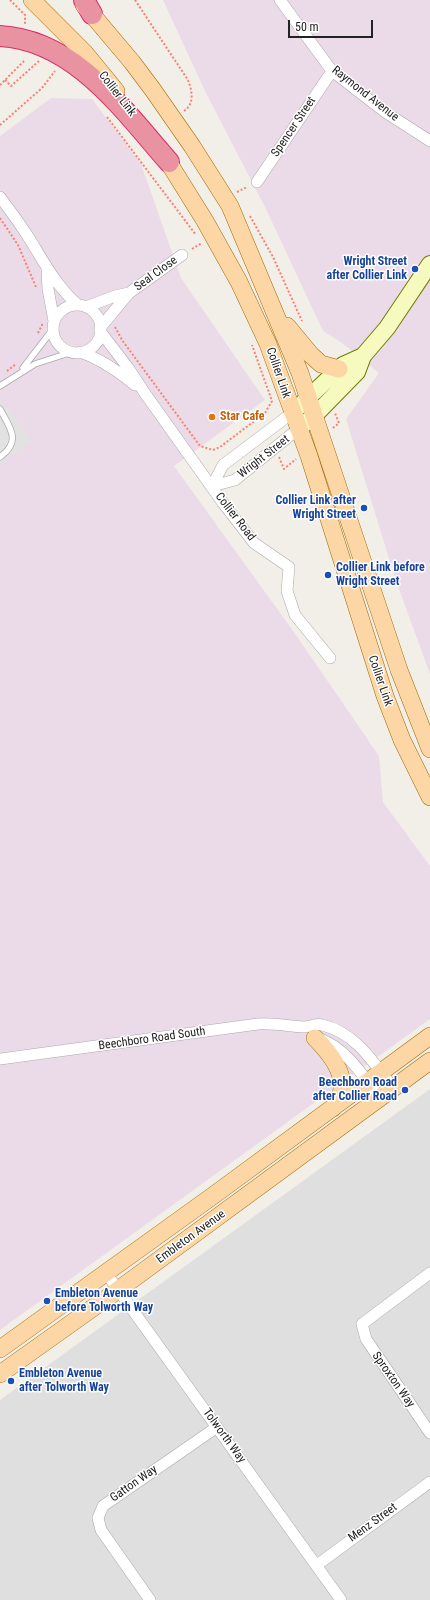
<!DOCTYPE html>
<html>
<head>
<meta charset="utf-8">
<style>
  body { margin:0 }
  #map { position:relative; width:430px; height:1600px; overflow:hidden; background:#f2efe9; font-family:"Roboto Condensed",sans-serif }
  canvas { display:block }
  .scale { position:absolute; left:288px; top:20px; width:85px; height:18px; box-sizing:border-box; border:2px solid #222; border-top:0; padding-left:5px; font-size:12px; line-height:14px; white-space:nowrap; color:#222; -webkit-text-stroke:3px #fff; paint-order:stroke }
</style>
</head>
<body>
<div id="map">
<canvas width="430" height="1600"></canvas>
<div class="scale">50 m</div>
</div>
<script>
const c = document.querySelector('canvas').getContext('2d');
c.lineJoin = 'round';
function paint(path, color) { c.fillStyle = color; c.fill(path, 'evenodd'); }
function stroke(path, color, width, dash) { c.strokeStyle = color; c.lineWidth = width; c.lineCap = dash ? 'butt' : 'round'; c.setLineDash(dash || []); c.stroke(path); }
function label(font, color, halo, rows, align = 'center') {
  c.font = font + ' "Roboto Condensed",sans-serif'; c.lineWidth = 3; c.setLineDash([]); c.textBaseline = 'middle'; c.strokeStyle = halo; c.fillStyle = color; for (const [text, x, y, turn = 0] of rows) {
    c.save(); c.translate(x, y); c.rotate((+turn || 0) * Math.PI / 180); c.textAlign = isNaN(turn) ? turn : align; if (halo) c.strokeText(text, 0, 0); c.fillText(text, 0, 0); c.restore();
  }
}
paint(new Path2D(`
  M430,1089V1600H0V1400Z`), '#e0dfdf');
paint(new Path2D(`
  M163,0H430V674L396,581L346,419L379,373L342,343L323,331L265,207L205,91Z
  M51,98L92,99L141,164L181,278L265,400L174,466L296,635L379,756L383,802L430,866V1019L0,1330V136Z`), '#ebdbe8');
paint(new Path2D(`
  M0,397L32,441L0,464Z`), '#e2e2e2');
const lane = new Path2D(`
  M23,368L53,329
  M0,386L35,364L72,352
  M0,409C10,428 22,441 0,457`);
const street = new Path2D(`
  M280,0L332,71L385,112L430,141
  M257,182L332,71
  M0,197C10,210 20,224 29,238C44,262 56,286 78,305
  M47,268L48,289L54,321
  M53 329a24 24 0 1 1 48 0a24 24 0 1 1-48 0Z
  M86,307L115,296L129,293
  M100,328L129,293L182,255
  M100,331L129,369L144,392L223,503L254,543L289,567L287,591L295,615L330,658
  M80,352C101,359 118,371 135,385
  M212,486L223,465L292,413
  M212,486L235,480L298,429
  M320,1039C347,1049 363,1076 380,1098
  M0,1059L258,1024C275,1023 287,1026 304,1027C310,1027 316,1023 322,1025C355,1032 374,1063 393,1088
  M106,1273L341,1600
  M430,1273L362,1324L366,1339L430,1433
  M317,1565L430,1482
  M150,1600L101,1530L98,1518L103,1506L217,1427`);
const secondary = new Path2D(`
  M292,413L343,365L363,356
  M298,429L315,415L357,372L363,356L387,328L430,264`);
const primary = new Path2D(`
  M32,0L84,52L116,91
  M84,5L132,62L153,90L192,146L230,206L300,373L399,670L430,749
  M162,152L205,221L239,282L268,344L309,456L385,696L402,740L430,797
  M287,326L311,355L321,364L339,369
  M315,1038C328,1051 347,1073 341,1094C340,1098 336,1104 333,1108
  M0,1349L214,1195L430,1036
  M0,1374L118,1290L430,1061`);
const highway = new Path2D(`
  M84,0L92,14
  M0,36C75,40 124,111 169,162`);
stroke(lane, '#a9a9a9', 7);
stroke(street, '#a9a9a9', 12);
stroke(secondary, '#707d05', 18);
stroke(primary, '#a06b00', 18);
stroke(highway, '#dc2a67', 22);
stroke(new Path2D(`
  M10,0L25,15V25
  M135,0L188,80C192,90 195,104 184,111
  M5,80L11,86L39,61
  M0,85L25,60
  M107,117L196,235
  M0,125L42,88L55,71
  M237,192L247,187
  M250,216L273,257L302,321
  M0,218L18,245L36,287
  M192,249L202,243
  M115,327L122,340L200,446L213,450L220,447L265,413L272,401L252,345
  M38,333L43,323
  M7,371L16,364
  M333,428L339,423L335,413
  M279,457L284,469L296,459`), '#fa8072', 2, [2, 2]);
stroke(lane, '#fff', 5.5);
stroke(street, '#fff', 11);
stroke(secondary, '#f7fabf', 16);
stroke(primary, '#fcd6a4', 17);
stroke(highway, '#e892a2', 20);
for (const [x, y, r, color] of [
  [415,269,4,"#1a4fb4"],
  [212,417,4,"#e8710a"],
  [364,508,4,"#1a4fb4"],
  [328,575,4,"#1a4fb4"],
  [405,1090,4,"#1a4fb4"],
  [47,1301,4,"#1a4fb4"],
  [11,1381,4,"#1a4fb4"]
]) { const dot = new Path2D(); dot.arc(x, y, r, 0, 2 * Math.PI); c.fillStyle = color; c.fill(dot); stroke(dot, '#fff', 1.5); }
label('12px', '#222', '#fff', [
  ["Collier Link",117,94,52],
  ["Raymond Avenue",365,94,38],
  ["Spencer Street",294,127,-56],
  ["Seal Close",156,274,-36],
  ["Collier Link",278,373,71],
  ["Wright Street",264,457,-38],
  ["Collier Road",235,517,52],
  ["Collier Link",380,681,71],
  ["Beechboro Road South",152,1039,-8],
  ["Embleton Avenue",191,1237,-36],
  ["Sproxton Way",393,1380,55],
  ["Tolworth Way",224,1436,54],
  ["Gatton Way",134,1484,-35],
  ["Menz Street",373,1523,-36]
]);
label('bold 12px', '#164399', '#fff', [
  ["Wright Street",407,262],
  ["after Collier Link",407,276],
  ["Collier Link after",356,501],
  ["Wright Street",356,515],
  ["Collier Link before",336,568,"left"],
  ["Wright Street",336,582,"left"],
  ["Beechboro Road",397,1083],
  ["after Collier Road",397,1097],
  ["Embleton Avenue",55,1294,"left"],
  ["before Tolworth Way",55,1308,"left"],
  ["Embleton Avenue",19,1374,"left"],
  ["after Tolworth Way",19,1388,"left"]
], 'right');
label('bold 12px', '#c56008', '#fff', [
  ["Star Cafe",220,417]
], 'left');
</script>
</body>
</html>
